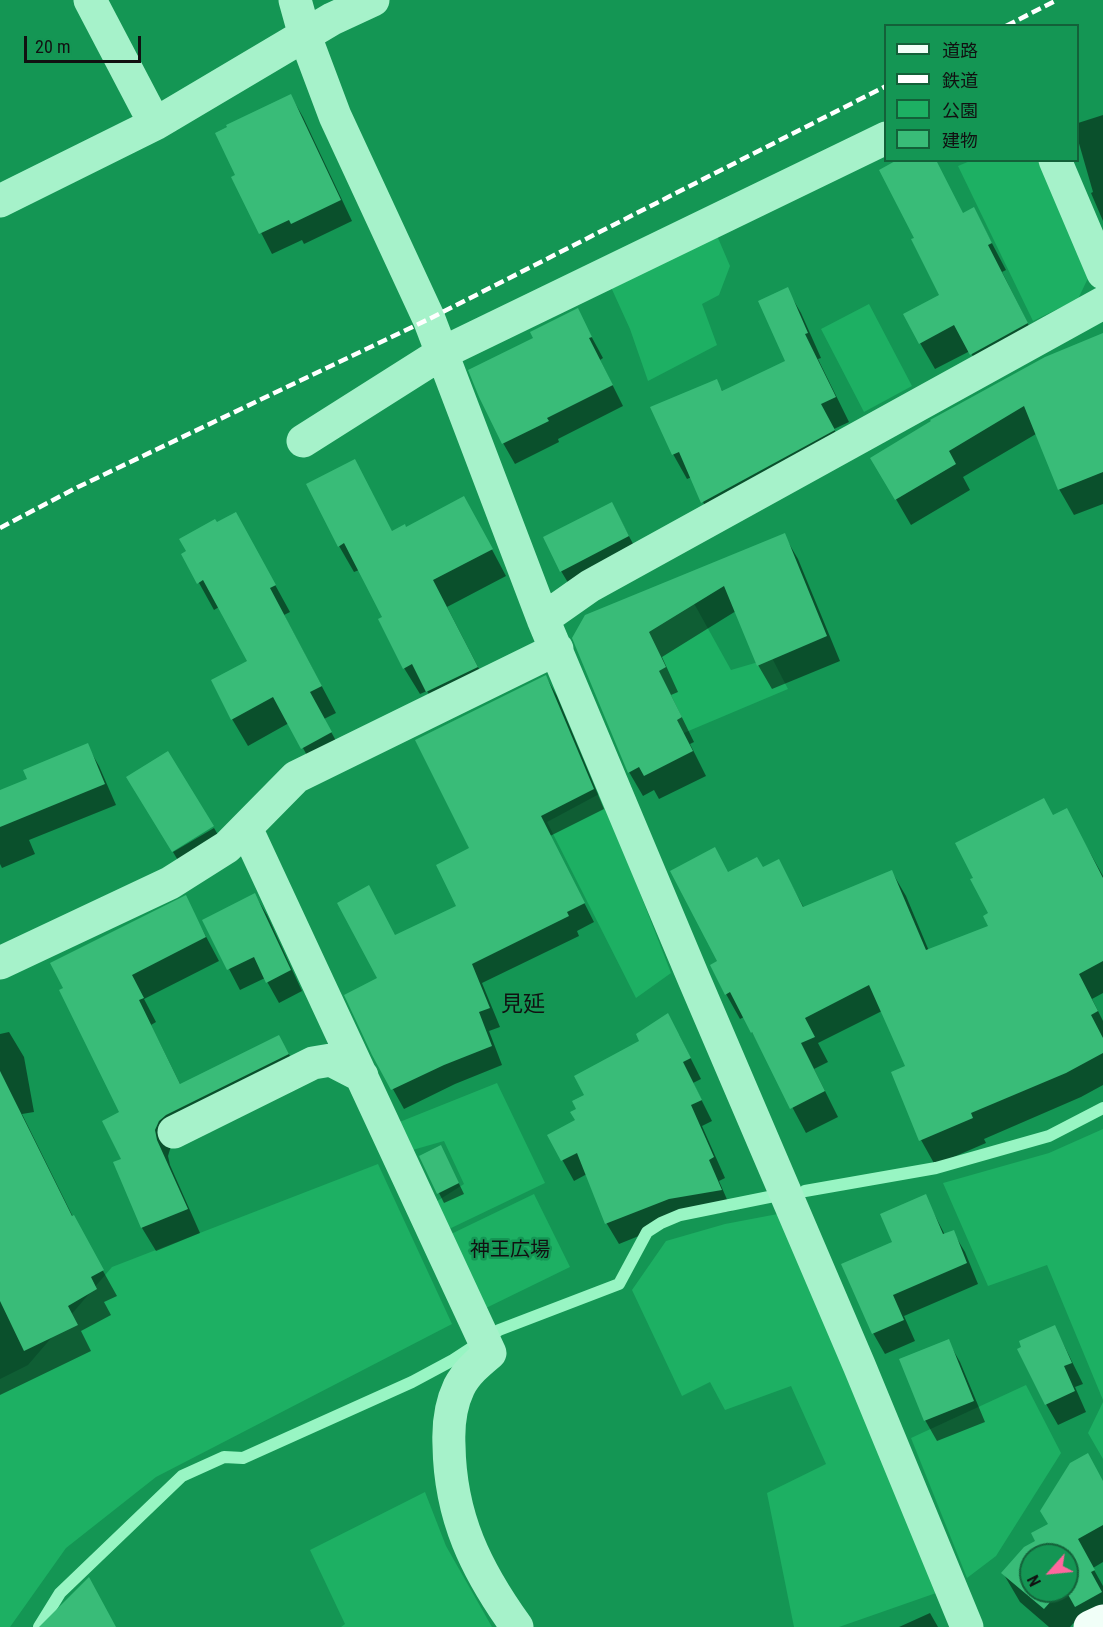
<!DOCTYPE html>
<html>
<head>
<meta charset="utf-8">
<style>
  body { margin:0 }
  #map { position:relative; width:1103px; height:1627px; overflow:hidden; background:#149654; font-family:"Roboto Condensed","Noto Sans JP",sans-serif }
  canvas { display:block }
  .legend { position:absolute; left:884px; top:24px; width:195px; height:138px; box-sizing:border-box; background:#149654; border:2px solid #136139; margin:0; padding:8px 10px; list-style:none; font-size:18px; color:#111 }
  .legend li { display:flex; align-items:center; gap:12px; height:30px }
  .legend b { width:30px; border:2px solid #136139 }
  .north { position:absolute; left:1019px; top:1543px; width:60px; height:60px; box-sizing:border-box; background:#149654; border:2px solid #136139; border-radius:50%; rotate:243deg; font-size:16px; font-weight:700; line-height:24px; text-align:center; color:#111 }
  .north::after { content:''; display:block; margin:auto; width:21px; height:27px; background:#ff679e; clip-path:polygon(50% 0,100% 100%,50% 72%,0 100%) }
  .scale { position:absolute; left:24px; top:36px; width:117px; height:27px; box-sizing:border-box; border:3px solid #111; border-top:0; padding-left:8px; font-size:18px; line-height:21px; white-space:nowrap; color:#111; -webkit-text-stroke:4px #149654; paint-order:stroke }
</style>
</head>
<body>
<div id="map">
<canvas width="1103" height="1627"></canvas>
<ul class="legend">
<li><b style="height:8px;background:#f1fff8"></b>道路</li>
<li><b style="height:8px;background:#fff"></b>鉄道</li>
<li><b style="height:16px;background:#1db063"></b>公園</li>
<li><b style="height:16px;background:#39bc78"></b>建物</li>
</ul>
<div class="north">N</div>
<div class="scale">20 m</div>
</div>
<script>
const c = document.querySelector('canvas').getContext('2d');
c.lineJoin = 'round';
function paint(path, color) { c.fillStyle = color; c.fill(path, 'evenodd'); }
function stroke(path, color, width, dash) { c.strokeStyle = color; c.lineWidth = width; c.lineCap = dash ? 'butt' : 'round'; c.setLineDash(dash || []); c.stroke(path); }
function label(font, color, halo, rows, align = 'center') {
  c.font = font + ' "Roboto Condensed","Noto Sans JP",sans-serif'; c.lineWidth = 5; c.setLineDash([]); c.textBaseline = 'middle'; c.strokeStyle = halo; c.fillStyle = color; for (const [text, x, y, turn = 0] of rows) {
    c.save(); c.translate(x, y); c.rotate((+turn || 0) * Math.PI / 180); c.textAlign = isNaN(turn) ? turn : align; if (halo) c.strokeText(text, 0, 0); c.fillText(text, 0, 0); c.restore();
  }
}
paint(new Path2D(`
  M970,161H1043L1090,274L1078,299L1033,321L958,166Z
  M715,231L730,266L719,295L702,304L717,345L648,381L630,329L610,285Z
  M869,304L912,386L864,412L821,329Z
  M691,598L731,670L772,658L788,689L679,735L629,637Z
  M601,793L671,973L636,998L547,822Z
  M497,1083L545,1183L447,1230L434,1203L464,1184L444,1141L409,1151L397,1123Z
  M1103,1129V1400L1047,1265L988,1286L943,1183L1049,1153Z
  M378,1164L452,1324L156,1477L66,1548L10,1627H0V1379L28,1365L112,1267Z
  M534,1194L570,1267L486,1308L449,1235Z
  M783,1213L939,1592L839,1627H794L767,1493L826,1464L791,1386L725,1410L710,1382L682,1396L632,1290L666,1241L725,1224Z
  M1026,1385L1061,1453L996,1556L967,1578L911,1438Z
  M1103,1402V1459L1088,1433Z
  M425,1492L446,1546L492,1627H341L345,1624L310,1550Z`), '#1db063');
paint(new Path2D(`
  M291,96L303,117L352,221L304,244L302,240L272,254L233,178L237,176L229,128Z
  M1103,115V221L1091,193L1093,192L1078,140V123Z
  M974,209L1006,270L1002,272L1041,350L986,380L970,351L935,369L920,343L942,296Z
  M787,289L801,313L821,358L818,359L849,422L834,429L848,455L717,527L703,502L692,477L687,479L673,454L716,381L723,392L786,362Z
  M577,310L603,358L600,360L623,406L558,439L559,442L515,464L503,443L535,339Z
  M1103,334V504L1074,515L1059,489L1036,434L963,477L970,490L911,525L872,458Z
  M355,461L392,532L406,529L479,525L506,576L447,607L492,694L442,718L427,691L420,694L404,668L384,618L359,570L354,572L339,546Z
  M612,504L640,557L573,591L561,571Z
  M784,535L798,559L840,661L772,689L758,665L736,611L662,657L678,692L671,695L694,742L690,744L706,776L659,799L654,790L643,796L629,772L573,638Z
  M251,541L290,612L284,615L336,713L324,719L346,759L318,775L289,723L248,746L232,719L249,661L219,607L214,610L183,554Z
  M546,677L557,696L604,809L550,836L594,922L577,931L579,936L482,983L500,1027L489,1031L502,1065L455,1084L404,1109L374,1055L379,979L395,936L459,907L471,849Z
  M87,745L99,766L116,805L29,840L35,854L2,868L0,864V791L29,780Z
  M1066,810L1103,876V993L1092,999L1103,1021V1085L1081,1097L984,1139L986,1143L935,1165L921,1140L893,1073L907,1067L882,1011L818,1043L828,1062L814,1069L838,1117L806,1133L744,1017L740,1019L726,994L719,962L729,873L763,869L792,886L804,908L892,872L906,896L929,951L990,926V914L1053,817Z
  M214,828L225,847L185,872L173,852Z
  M255,895L267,915L302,991L279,1003L265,978L240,990L204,921Z
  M185,897L219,961L144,999L156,1022L151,1025L181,1086L279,1037L293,1061L171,1146L168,1156L170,1165L200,1233L156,1251L142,1228L123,1160L121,1113L61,990Z
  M9,1032L24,1057L34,1112L22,1114L74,1219L117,1296L104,1302L111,1315L81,1331L91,1351L0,1395V1034Z
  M679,1035L701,1079L693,1083L712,1121L702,1126L725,1178L719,1181L732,1211L681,1219L619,1244L607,1224L587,1174L574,1181L549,1136L577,1121Z
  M421,1157H446L464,1194L444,1203Z
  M925,1196L945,1235L953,1232L965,1252L978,1284L904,1316L915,1341L885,1354L873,1333L894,1243Z
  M1055,1327L1083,1384L1075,1387L1086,1412L1058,1425L1046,1404Z
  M948,1341L960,1362L985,1422L937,1441L925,1420Z
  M1103,1482V1562L1093,1568L1103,1586V1627L1081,1615L1070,1627H1049L1020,1602L1003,1573L1037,1542L1050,1525ZM1031,1555H1067V1591H1031Z
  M930,1613L938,1627H899Z`), '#0007');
stroke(new Path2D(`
  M805,1191L936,1168L1049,1136L1103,1108
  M39,1627L60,1593L182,1476L224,1457L243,1458L412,1382L453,1360L499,1330L619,1284L647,1232L661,1223L680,1215L774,1196`), '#98f5c3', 12);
paint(new Path2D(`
  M291,94L341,200L291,224L289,220L259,234L231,177L235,175L215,133L227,127L226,125Z
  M897,160H936L963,213L974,207L992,243L988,245L1028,323L970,355L954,325L919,344L903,314L939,295L911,239L914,238L879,170Z
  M788,287L808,333L805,334L836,397L821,404L835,430L701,503L679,452L672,455L650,407L717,379L722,391L785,361L758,301Z
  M578,308L592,337L589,338L613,385L547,418L549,421L502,444L479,397L468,370L533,338L530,332Z
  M1103,333V472L1058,490L1024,406L949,451L956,464L895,500L870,458L931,421L930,420L1045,357Z
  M355,459L392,531L405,524L406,527L464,496L493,549L433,580L478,667L426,692L412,664L403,669L378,619L382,617L344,543L338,547L306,484Z
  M612,502L629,536L560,572L543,537Z
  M236,512L276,585L270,588L322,686L310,692L332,732L301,749L273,697L231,720L211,680L247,661L203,580L197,584L181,554L186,551L179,539L215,519L217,522Z
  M785,533L827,636L757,666L724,586L649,632L666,667L659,671L682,717L677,720L693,751L644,776L639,767L628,773L572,638L585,615Z
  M546,675L594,789L541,816L585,903L567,912L569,916L472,964L490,1008L479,1012L492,1046L444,1065L391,1090L372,1055L344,995L377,978L337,903L369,885L395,935L456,906L436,865L469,848L415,740Z
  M88,743L105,784L0,827V790L27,779L23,770Z
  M168,751L214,826L172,852L126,777Z
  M1044,798L1053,815L1067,808L1103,878V961L1079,974L1098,1011L1091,1015L1103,1038V1053L1066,1073L971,1113L973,1118L919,1141L891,1072L905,1066L869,985L805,1018L815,1037L801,1043L825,1091L790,1109L752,1032L751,1033L730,992L725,995L710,965L717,961L670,871L715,847L728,872L757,857L763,867L779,859L803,907L892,870L926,950L988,926L983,916L988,913L970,879L973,878L955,843Z
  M255,893L291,970L266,983L254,957L227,970L202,920Z
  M186,895L206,937L132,975L144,998L139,1000L180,1084L279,1035L289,1054L166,1115L159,1121L155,1130L157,1140L188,1209L141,1228L113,1162L121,1159L102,1121L119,1112L59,990L63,988L50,963Z
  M668,1013L691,1058L683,1062L702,1100L691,1105L714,1157L709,1160L722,1190L669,1199L605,1224L577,1153L561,1161L547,1135L575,1120L570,1112L576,1109L572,1101L584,1095L574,1076L639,1041L636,1034Z
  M0,1071L72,1216L74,1215L104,1270L91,1277L97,1289L68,1306L78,1325L24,1351L0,1301Z
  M441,1145L459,1183L437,1194L419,1156Z
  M926,1194L943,1234L954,1230L967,1263L893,1295L904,1320L872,1334L841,1264L892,1242L880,1214Z
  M1055,1325L1072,1363L1064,1366L1075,1391L1045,1405L1017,1349L1021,1347L1019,1341Z
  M949,1339L974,1401L924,1421L899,1359Z
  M1088,1453L1103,1481V1525L1078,1539L1095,1570L1091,1572L1102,1592L1075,1607L1066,1591L1067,1555H1031V1591H1060L1044,1609L1001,1573L1024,1547L1035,1541L1031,1533L1048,1524L1040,1511L1070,1463Z
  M89,1577L116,1627H39Z`), '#39bc78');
stroke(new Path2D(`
  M90,0L155,124
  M295,0L305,36L335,116L429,319L543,619L694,979L859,1365L967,1627
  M1055,160L1103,273
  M0,201L155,124L332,19L373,0
  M303,441L442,353L886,138
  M543,619L590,586L1103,303
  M246,828L490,1353C478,1363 466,1373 459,1387C450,1406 448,1424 449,1445C450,1517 476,1570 517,1627
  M0,963L170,883L227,847L296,777L557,649
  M174,1132L313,1063L331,1060L362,1076`), '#a6f2ca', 33);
stroke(new Path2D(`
  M1090,1627L1103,1621`), '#f1fff8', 33);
stroke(new Path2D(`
  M1006,26L1057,0
  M0,528L78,487L429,319L886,86`), '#fff', 4.5, [10, 4.5]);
label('20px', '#111', '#149654', [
  ["神王広場",510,1251]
]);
label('22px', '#111', '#149654', [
  ["見延",523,1005]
]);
</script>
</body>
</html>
